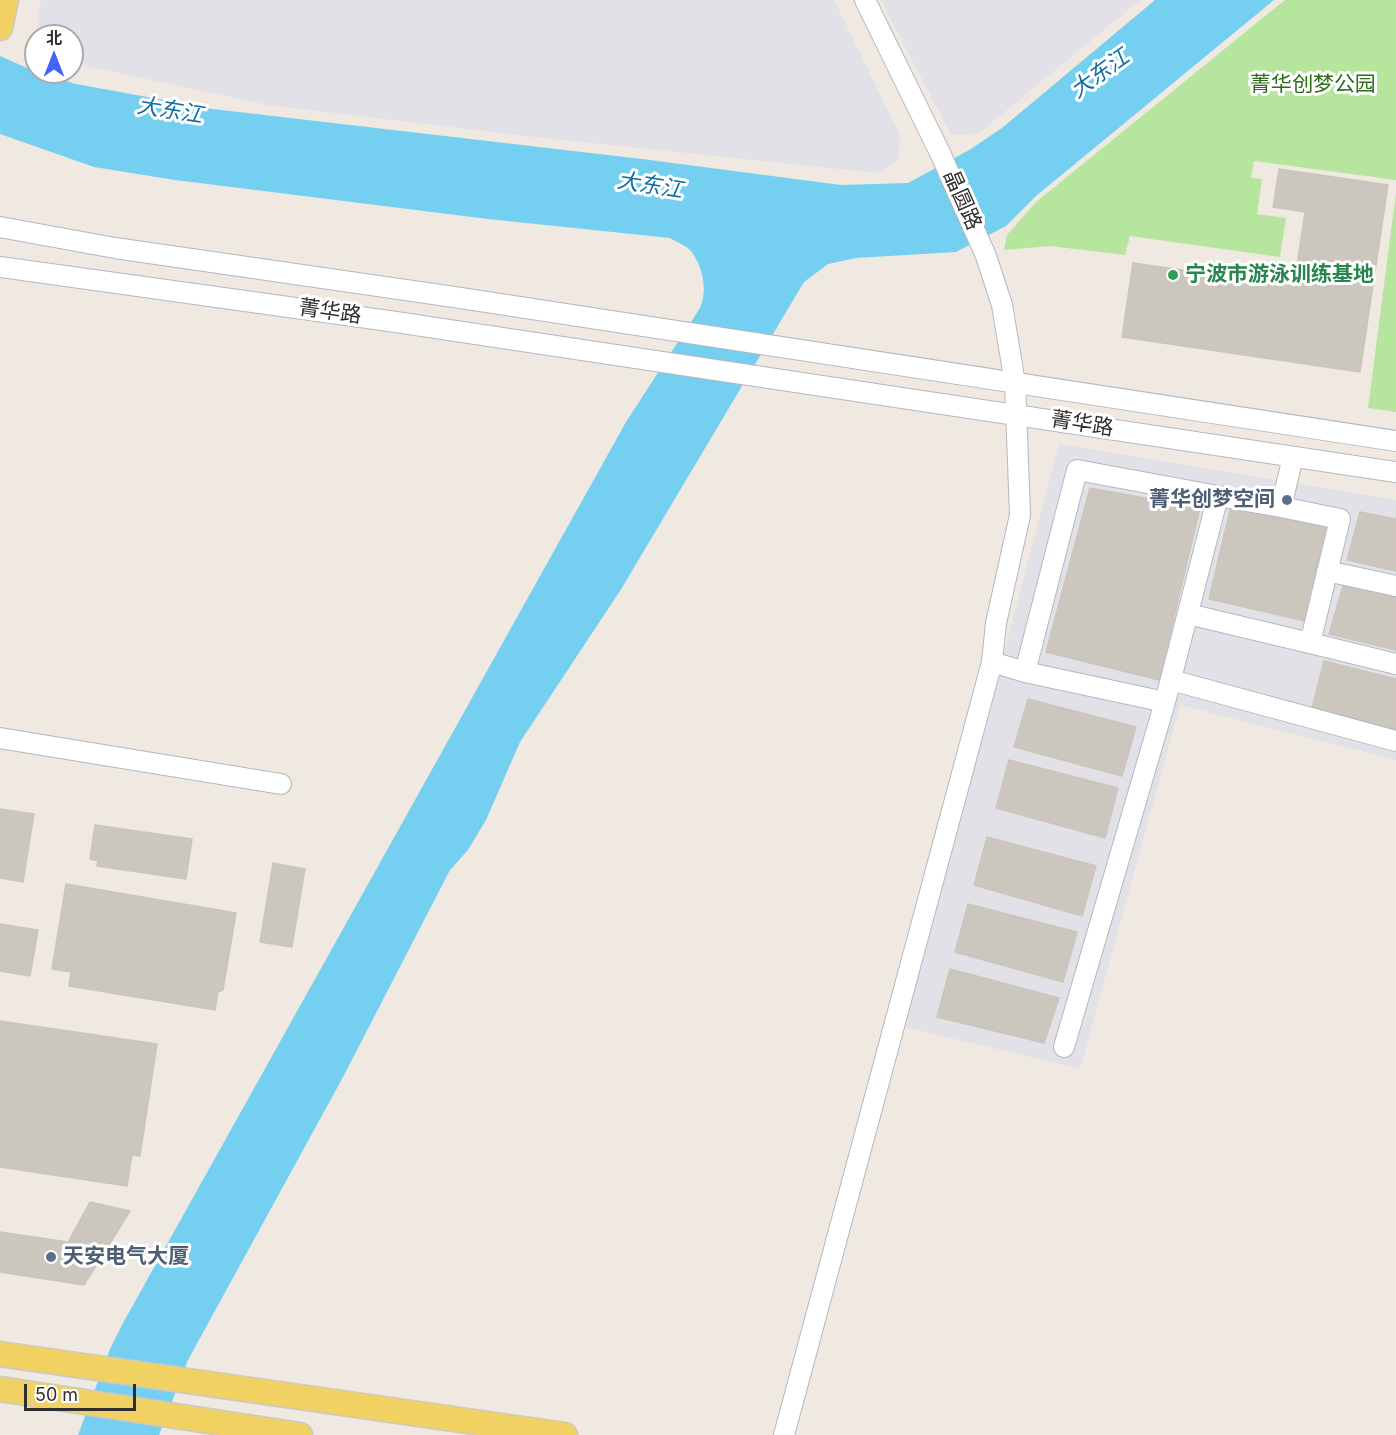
<!DOCTYPE html>
<html>
<head>
<meta charset="utf-8">
<style>
  body { margin:0 }
  #map { position:relative; width:1396px; height:1435px; overflow:hidden; background:#efe9e1; font-family:Inter,"Noto Sans SC",sans-serif }
  canvas { display:block }
  .north { position:absolute; left:24px; top:24px; width:60px; height:60px; box-sizing:border-box; background:#fff; border:2px solid #ababab; border-radius:50%; rotate:0deg; font-size:16px; font-weight:700; line-height:24px; text-align:center; color:#2e2e2e }
  .north::after { content:''; display:block; margin:auto; width:21px; height:27px; background:#4264fb; clip-path:polygon(50% 0,100% 100%,50% 72%,0 100%) }
  .scale { position:absolute; left:24px; top:1384px; width:112px; height:27px; box-sizing:border-box; border:3px solid #2e2e2e; border-top:0; padding-left:8px; font-size:18px; line-height:21px; white-space:nowrap; color:#2e2e2e; -webkit-text-stroke:4px #fff; paint-order:stroke }
</style>
</head>
<body>
<div id="map">
<canvas width="1396" height="1435"></canvas>
<div class="north">北</div>
<div class="scale">50 m</div>
</div>
<script>
const c = document.querySelector('canvas').getContext('2d');
c.lineJoin = 'round';
function paint(path, color) { c.fillStyle = color; c.fill(path, 'evenodd'); }
function stroke(path, color, width, dash) { c.strokeStyle = color; c.lineWidth = width; c.lineCap = dash ? 'butt' : 'round'; c.setLineDash(dash || []); c.stroke(path); }
function label(font, color, halo, rows, align = 'center') {
  c.font = font + ' Inter,"Noto Sans SC",sans-serif'; c.lineWidth = 6; c.setLineDash([]); c.textBaseline = 'middle'; c.strokeStyle = halo; c.fillStyle = color; for (const [text, x, y, turn = 0] of rows) {
    c.save(); c.translate(x, y); c.rotate((+turn || 0) * Math.PI / 180); c.textAlign = isNaN(turn) ? turn : align; if (halo) c.strokeText(text, 0, 0); c.fillText(text, 0, 0); c.restore();
  }
}
paint(new Path2D(`
  M41,0H834L900,135L898,161L877,173L534,137L268,105L72,63V36H36V51L34,50Z
  M881,0H1140L978,134L951,135Z
  M1059,444L1396,500V760L1180,705L1080,1069L905,1027Z`), '#e3e1e8');
paint(new Path2D(`
  M1285,0H1396V180L1254,161L1251,178L1262,179L1257,214L1286,218L1280,257L1130,236L1125,255L1050,246L1004,250L1007,235L1036,202Z
  M1396,193V412L1368,408Z`), '#b6e59e');
paint(new Path2D(`
  M1155,0H1274L1036,196L1006,226L956,252L856,258L828,264L804,282L620,591L520,742L486,820L468,850L450,870L342,1079L188,1360L159,1435H78L110,1349L123,1323L626,422L700,308C708,290 703,266 690,250C685,245 676,242 670,238L488,219L175,180L94,167L0,134V56L36,72L76,84L213,109L642,159L841,185L908,183L971,149L1002,128Z`), '#75cff0');
const building = new Path2D(`
  M1279,169L1388,185L1360,372L1122,337L1133,263L1294,286L1305,212L1273,207Z
  M1090,488L1200,508L1159,680L1046,652Z
  M1231,506L1326,526L1305,621L1209,599Z
  M1360,512L1396,519V571L1347,560Z
  M1343,586L1396,598V650L1329,634Z
  M1324,661L1396,679V735L1311,712Z
  M1028,699L1136,727L1122,776L1014,747Z
  M1009,760L1118,788L1105,838L996,808Z
  M0,809L34,814L23,882L0,878Z
  M95,825L192,839L186,879L97,866L98,861L90,859Z
  M987,837L1096,866L1082,916L974,885Z
  M273,863L305,869L292,947L260,942Z
  M66,884L236,913L223,990L218,992L215,1010L69,986L71,972L52,969Z
  M968,904L1077,932L1063,982L955,952Z
  M0,924L38,930L30,976L0,971Z
  M950,969L1059,998L1044,1043L937,1017Z
  M0,1021L157,1044L140,1156L132,1155L127,1186L0,1167Z
  M90,1202L130,1211L84,1285L0,1272V1232L68,1242Z`);
paint(building, '#cbc7bf');
stroke(building, '#cbc5ba', 1.5);
const minor = new Path2D(`
  M0,227L115,248L454,297L1396,441
  M0,267L389,321L1396,472
  M1327,571L1396,586
  M1188,614L1310,643L1340,519L1281,507
  M1310,643L1396,664
  M992,662L1025,672
  M1171,680L1396,741
  M1165,702L1025,672L1077,470L1218,496
  M0,738L281,784
  M1064,1047L1165,702L1218,496L1281,507L1293,457
  M784,1435L992,662L996,623L1020,515L1015,383L1002,305L986,256L941,155L865,0`);
const major = new Path2D(`
  M0,28L6,0
  M0,1354L565,1435
  M0,1389L300,1435`);
stroke(minor, '#b4b7c1', 22);
stroke(major, '#c9c9c9', 27);
stroke(minor, '#fff', 20);
stroke(major, '#f2d163', 24);
for (const [x, y, r, color] of [
  [1173,275,6,"#2e9e5b"],
  [1287,500,6,"#5c6f8a"],
  [51,1257,6,"#5c6f8a"]
]) { const dot = new Path2D(); dot.arc(x, y, r, 0, 2 * Math.PI); c.fillStyle = color; c.fill(dot); stroke(dot, '#fff', 2); }
label('21px', '#2c6e1b', '#fff', [
  ["菁华创梦公园",1313,85]
]);
label('21px', '#2e2e2e', '#fff', [
  ["晶圆路",962,200,66],
  ["菁华路",330,312,8],
  ["菁华路",1082,424,9]
]);
label('bold 21px', '#27864d', '#fff', [
  ["宁波市游泳训练基地",1185,275]
], 'left');
label('bold 21px', '#4e5e75', '#fff', [
  ["菁华创梦空间",1275,500],
  ["天安电气大厦",63,1257,"left"]
], 'right');
label('italic 22px', '#0d6fa3', '#fff', [
  ["大东江",1100,74,-36],
  ["大东江",170,111,9],
  ["大东江",650,186,9]
]);
</script>
</body>
</html>
